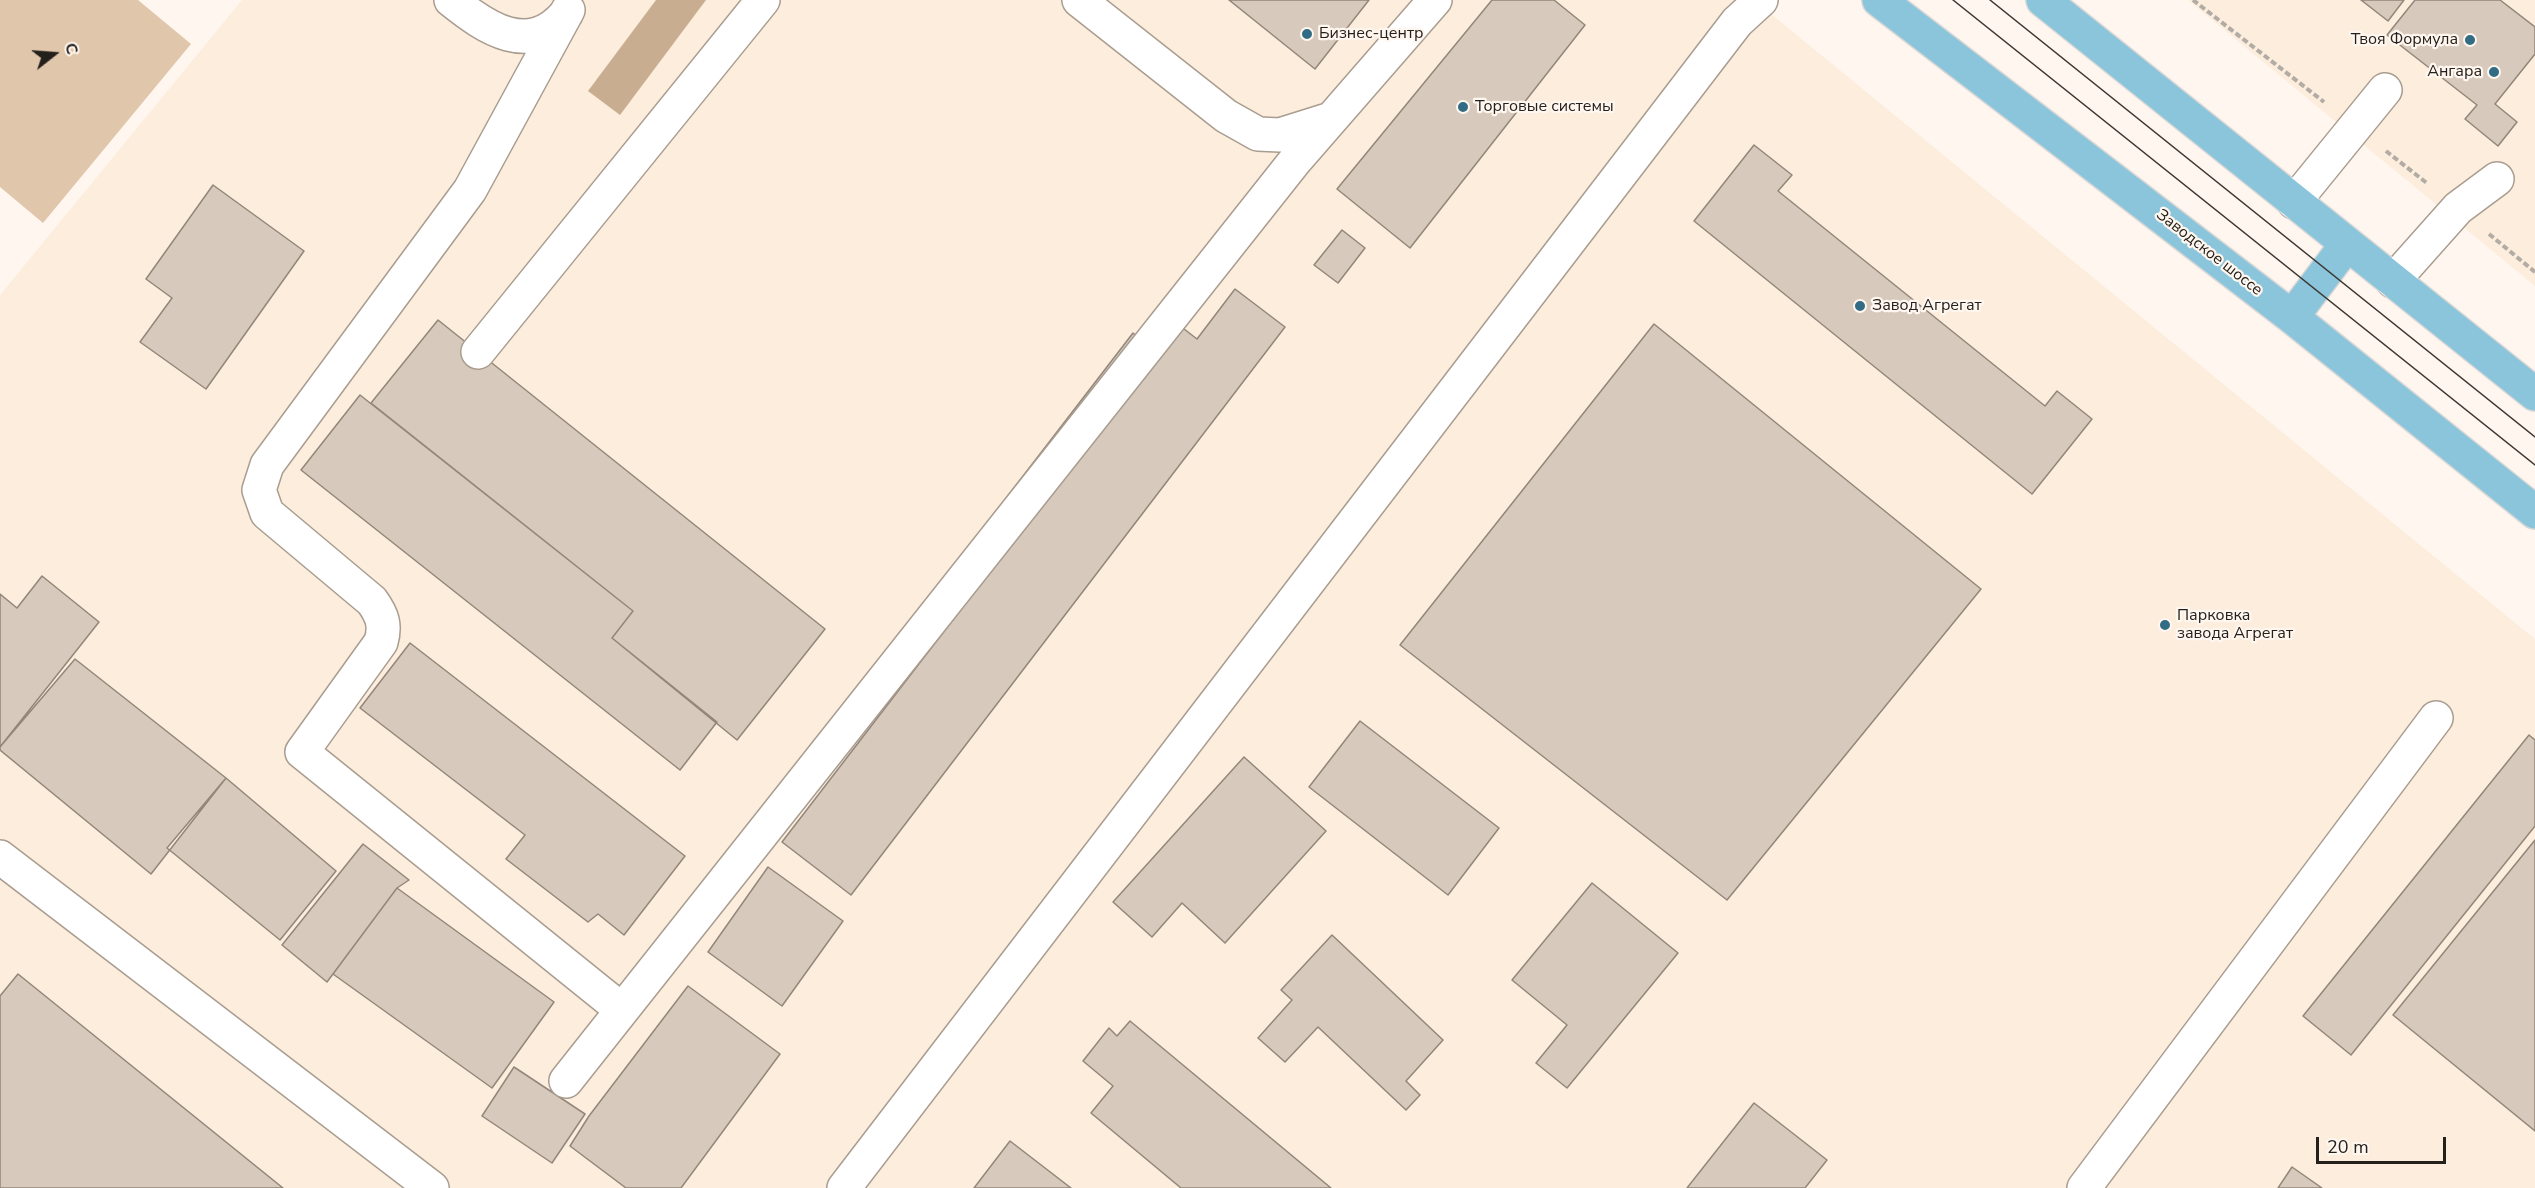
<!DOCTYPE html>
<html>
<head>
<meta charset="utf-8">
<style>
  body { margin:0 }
  #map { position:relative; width:2535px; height:1188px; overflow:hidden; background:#fff7ef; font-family:"Nunito Sans",sans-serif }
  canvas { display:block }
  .north { position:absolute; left:24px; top:24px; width:60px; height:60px; -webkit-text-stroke:4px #fff7ef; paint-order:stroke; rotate:73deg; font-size:16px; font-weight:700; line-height:24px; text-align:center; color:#24201b }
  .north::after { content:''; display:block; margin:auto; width:21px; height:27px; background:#24201b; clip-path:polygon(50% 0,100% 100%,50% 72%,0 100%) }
  .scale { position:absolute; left:2316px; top:1137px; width:130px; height:27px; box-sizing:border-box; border:3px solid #24201b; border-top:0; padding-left:8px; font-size:18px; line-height:21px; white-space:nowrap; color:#24201b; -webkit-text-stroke:4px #fff7ef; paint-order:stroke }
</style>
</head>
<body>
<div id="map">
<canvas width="2535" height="1188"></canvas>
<div class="north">С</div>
<div class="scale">20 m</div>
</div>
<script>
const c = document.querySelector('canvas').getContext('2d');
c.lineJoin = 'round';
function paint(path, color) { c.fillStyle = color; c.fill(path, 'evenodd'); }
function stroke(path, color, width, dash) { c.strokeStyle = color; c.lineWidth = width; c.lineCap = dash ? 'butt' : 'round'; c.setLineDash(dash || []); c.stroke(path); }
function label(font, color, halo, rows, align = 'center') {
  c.font = font + ' "Nunito Sans",sans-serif'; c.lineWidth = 4.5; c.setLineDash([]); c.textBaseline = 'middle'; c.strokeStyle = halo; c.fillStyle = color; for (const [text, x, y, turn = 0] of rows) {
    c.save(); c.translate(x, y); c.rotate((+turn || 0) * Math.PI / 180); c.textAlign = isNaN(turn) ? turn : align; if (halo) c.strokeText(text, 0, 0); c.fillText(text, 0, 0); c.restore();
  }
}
paint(new Path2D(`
  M242,0H1754L2535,639V1188H0V295Z
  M2188,0H2535V286Z`), '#fceddd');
paint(new Path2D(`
  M0,0H138L191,44L43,223L0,187Z`), '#e0c6ab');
paint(new Path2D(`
  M656,0H706L620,115L588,91Z`), '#c9ad91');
const building = new Path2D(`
  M1229,0H1369L1315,69Z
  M1492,0H1554L1585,25L1410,248L1337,189Z
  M2361,0H2404L2388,21Z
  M2415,0H2500L2535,27V54L2495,104L2517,122L2498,146L2465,119L2477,105L2387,35Z
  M1754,145L1792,175L1778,191L2045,406L2057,391L2092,419L2032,494L1694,221Z
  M213,185L304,251L206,389L140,342L172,298L146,279Z
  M1342,230L1365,248L1338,283L1314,265Z
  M1235,289L1285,327L851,895L782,842L975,591L950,571L1133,333L1145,343L1166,315L1197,339Z
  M438,320L825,629L737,740L612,638L633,611L371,403Z
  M1654,324L1981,589L1727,900L1400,645Z
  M360,395L633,611L612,638L717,722L680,770L301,470Z
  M42,576L99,622L0,747V594L17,608Z
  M410,643L685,856L624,935L598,914L588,922L506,859L525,835L360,708Z
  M75,659L226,778L151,874L0,750V747Z
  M1360,721L1499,828L1448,895L1309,787Z
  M2529,735L2535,740V826L2351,1055L2303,1016Z
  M1244,757L1326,831L1225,943L1182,903L1152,937L1113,902Z
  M226,778L336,871L280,940L167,848Z
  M2535,840V1131L2393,1015Z
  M363,844L409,880L397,888L327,982L282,945Z
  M768,867L843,921L782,1006L708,952Z
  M1592,883L1678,953L1567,1088L1536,1063L1567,1025L1512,980Z
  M397,888L554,1002L492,1088L333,974Z
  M1332,935L1443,1040L1406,1081L1420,1095L1406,1110L1318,1027L1285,1062L1258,1038L1292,1000L1281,990Z
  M18,974L283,1188H0V996Z
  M688,986L780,1054L681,1188H626L570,1146L589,1116Z
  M1130,1021L1331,1188H1181L1091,1113L1113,1086L1083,1061L1109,1028L1117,1036Z
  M514,1067L585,1114L552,1163L482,1116Z
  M1754,1103L1827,1160L1805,1188H1687Z
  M1010,1141L1071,1188H974Z
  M2292,1167L2322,1188H2278Z`);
paint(building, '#d7cabd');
stroke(building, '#93867a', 1.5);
const minor = new Path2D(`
  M451,0C487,29 529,57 566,14
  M1079,0L1226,116L1258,134L1280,135L1331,119
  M568,10L470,190L267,465L259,490L267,513L372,601C382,615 386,625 381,642L302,752L622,1010
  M2294,202L2385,90
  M2393,281L2458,208L2497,179
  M478,352L763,0
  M0,857L432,1188
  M566,1081L1294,162L1435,0
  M844,1188L1737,22L1761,0
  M2084,1188L2436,718`);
const major = new Path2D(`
  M1879,0L2292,317L2535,512
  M2043,0L2535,394
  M2292,317L2347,244`);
stroke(minor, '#a99d90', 36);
stroke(major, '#d8d7d6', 36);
stroke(new Path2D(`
  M2193,0L2324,102
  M2386,151L2428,184
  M2489,234L2535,272`), '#b3aca5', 4, [6, 3]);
stroke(minor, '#fff', 33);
stroke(major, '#8bc5db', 33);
stroke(new Path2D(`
  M1953,0L2535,465
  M1990,0L2535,437`), '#3c3832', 1.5);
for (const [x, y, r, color] of [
  [1307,34,6,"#316c84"],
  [2470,40,6,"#316c84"],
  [2494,72,6,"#316c84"],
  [1463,107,6,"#316c84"],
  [1860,306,6,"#316c84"],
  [2165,625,6,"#316c84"]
]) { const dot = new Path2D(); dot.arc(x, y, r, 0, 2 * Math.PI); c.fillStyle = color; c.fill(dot); stroke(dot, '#fff7ef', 2); }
label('16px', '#24201b', '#fff7ef', [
  ["Бизнес-центр",1319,34],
  ["Твоя Формула",2458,40,"right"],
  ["Ангара",2482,72,"right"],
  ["Торговые системы",1475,107],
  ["Завод Агрегат",1872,306],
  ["Парковка",2177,616],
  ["завода Агрегат",2177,634]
], 'left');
label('16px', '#24201b', '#fff7ef', [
  ["Заводское шоссе",2209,253,38]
]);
</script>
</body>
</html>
